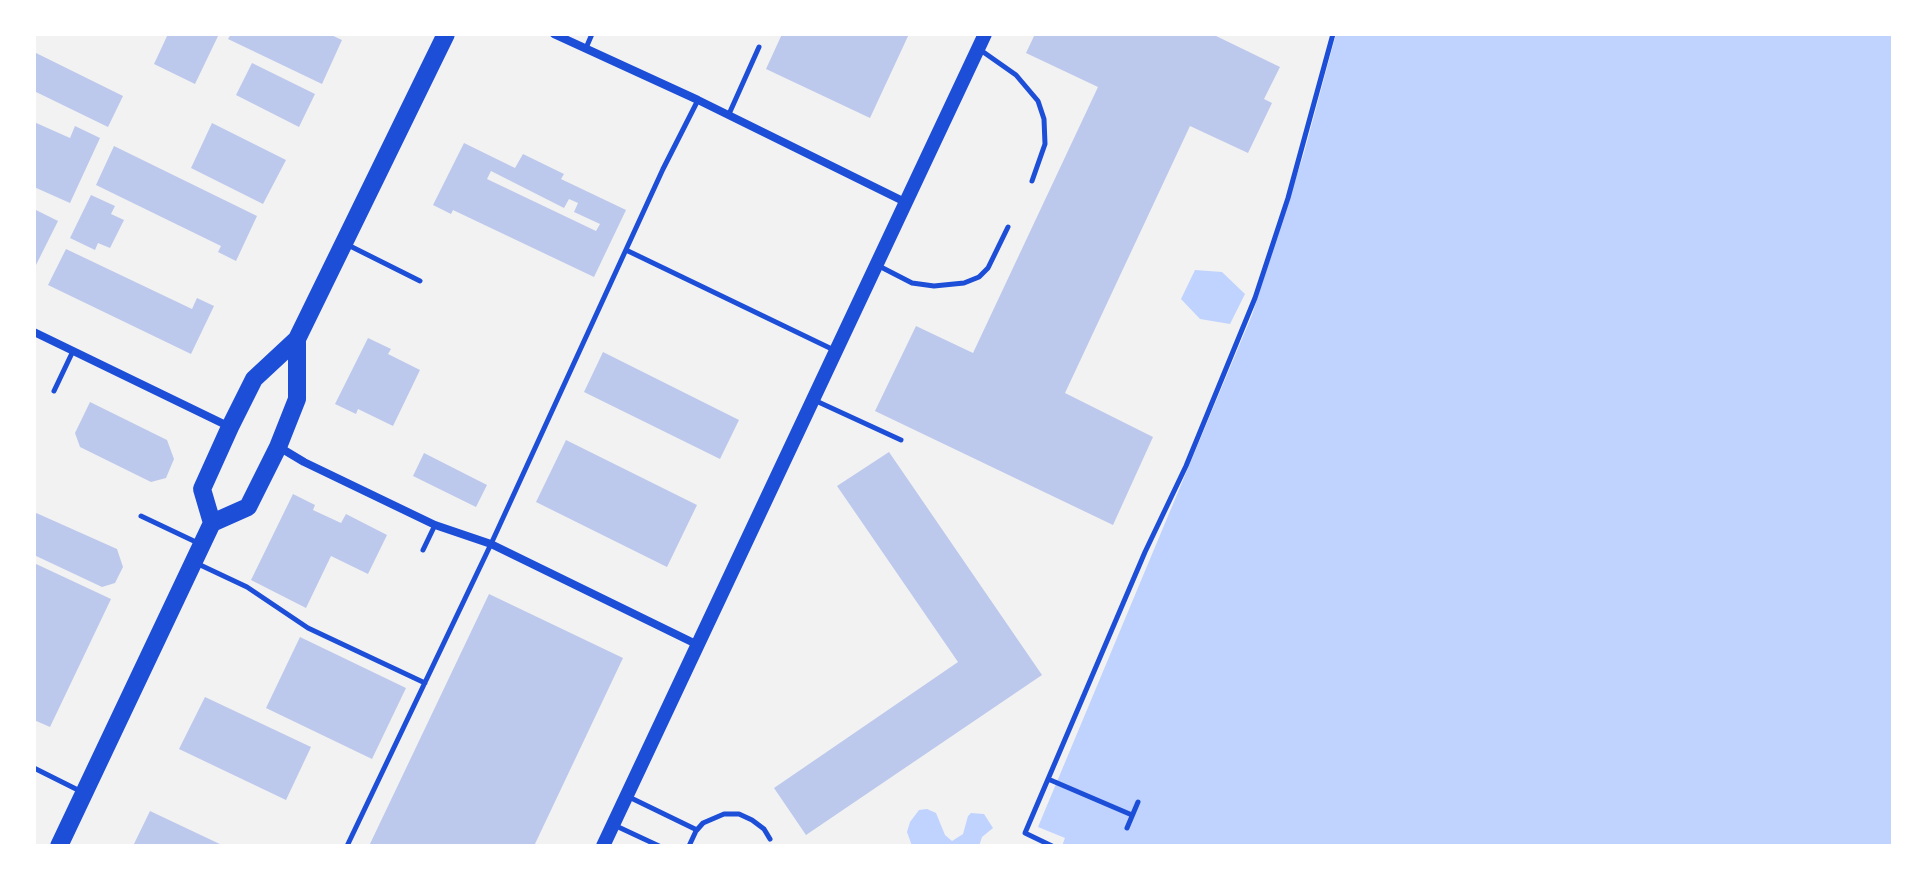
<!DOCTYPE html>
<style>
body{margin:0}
#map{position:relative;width:1927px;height:880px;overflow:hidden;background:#f2f2f2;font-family:Overpass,sans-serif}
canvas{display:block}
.frame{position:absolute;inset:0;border:36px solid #fff;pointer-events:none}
</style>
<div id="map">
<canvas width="1927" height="880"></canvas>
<div class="frame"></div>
</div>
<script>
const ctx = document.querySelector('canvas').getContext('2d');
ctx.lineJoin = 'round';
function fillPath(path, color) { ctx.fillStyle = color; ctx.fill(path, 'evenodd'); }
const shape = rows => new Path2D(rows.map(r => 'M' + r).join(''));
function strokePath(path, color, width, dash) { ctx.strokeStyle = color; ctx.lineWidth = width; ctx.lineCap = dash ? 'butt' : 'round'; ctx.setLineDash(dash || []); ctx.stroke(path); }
fillPath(shape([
 [1336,34,1893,34,1893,846,1062,846,1065,838,1038,827,1252,315,1304,153],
 [1195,270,1222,272,1245,294,1230,324,1200,319,1181,299],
 [927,809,936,813,945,835,952,841,963,834,968,816,971,813,984,814,993,828,982,837,979,846,912,846,907,832,910,822,919,810]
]), '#bfd3fe');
fillPath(shape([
 [168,34,219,34,195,84,154,64],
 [231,34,329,34,342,40,322,84,228,39],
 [782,34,909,34,870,118,766,69],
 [1035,34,1212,34,1280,67,1264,99,1272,103,1248,153,1190,126,1065,393,1153,437,1113,525,875,411,916,326,973,353,1098,87,1026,53],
 [34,52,123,96,108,127,34,91],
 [252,63,315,94,299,127,236,95],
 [34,122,70,138,75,126,100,138,70,203,34,187],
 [212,123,286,160,263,204,191,168],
 [464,143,515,168,523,154,564,174,561,179,626,210,594,277,453,210,451,214,433,205],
 [491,171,564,208,569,199,578,203,574,212,600,224,596,231,487,179],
 [114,146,257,216,236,261,218,252,221,246,96,185],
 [91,195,115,206,111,214,124,220,110,248,98,243,95,250,70,238],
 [34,209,58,221,34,269],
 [66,249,192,309,197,298,214,306,191,354,48,285],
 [368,338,391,349,388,354,420,370,393,426,358,409,356,414,335,404],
 [603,352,739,420,720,459,584,392],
 [90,402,167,440,174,459,166,478,151,482,80,447,75,433],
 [566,440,697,505,667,567,536,502],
 [889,452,1042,675,806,835,774,788,958,662,837,486],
 [424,453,487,485,476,507,413,476],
 [293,494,315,505,313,510,341,523,346,514,387,535,368,574,331,556,306,608,251,580],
 [34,512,117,549,123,567,115,583,102,587,34,555],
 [34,563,111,599,50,727,34,720],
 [489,594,623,658,534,846,369,846],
 [300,637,406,688,372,759,266,708],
 [205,697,311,747,286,800,179,749],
 [150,811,224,846,133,846]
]), '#bdc9ec');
strokePath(shape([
 [1048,779,1132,815],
 [1127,828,1138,802],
 [1052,846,1025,833,1145,552,1186,466,1255,298,1288,198,1333,34]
]), '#1d4ed8', 5);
strokePath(shape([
 [586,48,592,34],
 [979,49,1016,75,1038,101,1044,119,1045,144,1032,181],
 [729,114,759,47],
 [346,244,420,281],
 [626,250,836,351],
 [877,265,912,283,934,286,964,283,979,277,988,268,1008,227],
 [54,391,73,351],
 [814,400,901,440],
 [141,516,198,543],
 [423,550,435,525],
 [196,563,247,587,308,628,425,683],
 [34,768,80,791],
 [629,797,697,830],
 [614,825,659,846],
 [347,846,491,544,663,169,698,100],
 [689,846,696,831,703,823,724,814,739,814,752,820,764,829,770,839]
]), '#1d4ed8', 5);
strokePath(shape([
 [554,34,698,100,907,203],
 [34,332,230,427],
 [279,447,304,462,435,525,491,544,698,645]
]), '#1d4ed8', 8);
strokePath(shape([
 [603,846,985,34]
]), '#1d4ed8', 14);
strokePath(shape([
 [212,523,202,489,230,427,254,379,297,339,446,34],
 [59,846,212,523,248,507,278,447,297,399,297,339]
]), '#1d4ed8', 18);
</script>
